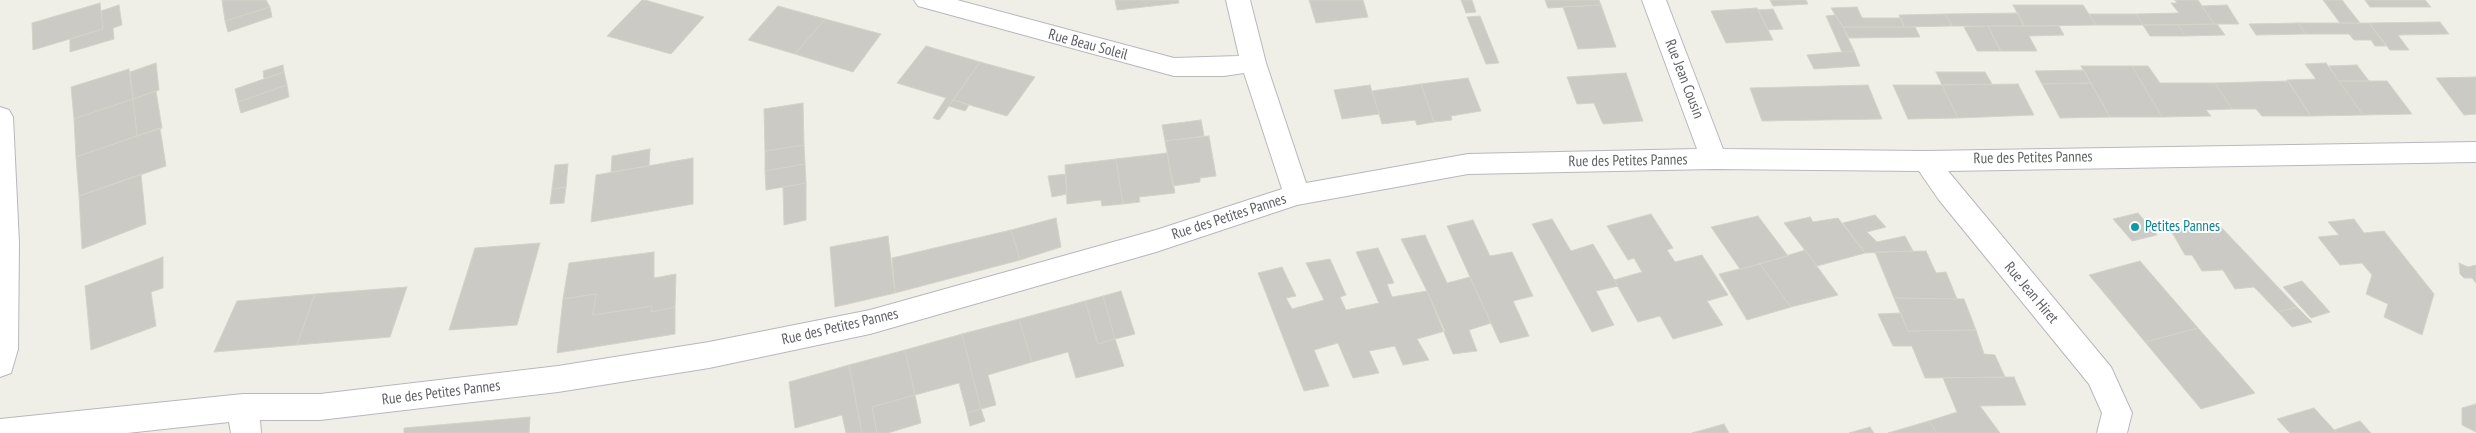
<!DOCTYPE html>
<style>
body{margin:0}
canvas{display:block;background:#efefe8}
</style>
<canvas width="2476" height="433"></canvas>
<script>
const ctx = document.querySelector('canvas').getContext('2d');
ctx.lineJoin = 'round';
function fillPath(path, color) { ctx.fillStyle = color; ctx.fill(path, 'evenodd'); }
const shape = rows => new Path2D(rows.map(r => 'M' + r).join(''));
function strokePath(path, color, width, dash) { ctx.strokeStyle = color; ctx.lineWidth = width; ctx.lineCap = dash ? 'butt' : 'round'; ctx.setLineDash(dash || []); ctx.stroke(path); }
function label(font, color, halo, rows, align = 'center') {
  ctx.font = font + ' "PT Sans Narrow",sans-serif'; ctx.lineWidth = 4; ctx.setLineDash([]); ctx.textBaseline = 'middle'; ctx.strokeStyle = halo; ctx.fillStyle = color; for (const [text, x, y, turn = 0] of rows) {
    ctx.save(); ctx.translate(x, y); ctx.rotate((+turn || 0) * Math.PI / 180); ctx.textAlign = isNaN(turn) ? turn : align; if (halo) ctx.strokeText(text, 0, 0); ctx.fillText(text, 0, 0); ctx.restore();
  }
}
const building = shape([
 [222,0,266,0,270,7,225,21,222,0],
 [642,0,645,0,704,17,671,54,607,36,642,0],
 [1115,0,1178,0,1179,3,1117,10,1115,0],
 [1309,0,1363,0,1368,17,1316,23,1309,0],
 [1461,0,1472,0,1476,12,1466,13,1461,0],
 [1545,0,1599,0,1601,5,1548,8,1545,0],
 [1770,0,1806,0,1808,4,1773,6,1770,0],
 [2175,0,2198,0,2214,24,2143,25,2136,14,2179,13,2171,3,2177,3,2175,0],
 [2323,0,2342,0,2360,23,2340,23,2323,0],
 [2365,0,2425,0,2431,7,2370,7,2365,0],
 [100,3,103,29,33,50,32,23,100,3],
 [119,5,122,25,113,28,114,39,70,52,70,39,103,29,101,11,119,5],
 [1601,5,1616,47,1578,49,1563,7,1601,5],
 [2013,5,2083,5,2096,25,2024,26,2013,5],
 [2227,5,2239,24,2214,24,2202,6,2227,5],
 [778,6,825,19,795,54,748,40,778,6],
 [270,7,272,17,228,32,225,21,270,7],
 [1857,7,1862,18,1901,18,1904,27,1843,27,1831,8,1857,7],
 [1757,8,1773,40,1726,43,1711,11,1757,8],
 [1773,9,1783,29,1768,30,1758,10,1773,9],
 [2018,13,2024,26,1952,26,1945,14,2018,13],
 [1945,14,1952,26,1904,27,1899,15,1945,14],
 [2089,14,2136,14,2143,25,2096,25,2089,14],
 [1835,15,1843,27,1854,51,1842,52,1826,16,1835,15],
 [1480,16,1499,63,1486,64,1467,17,1480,16],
 [825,19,881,34,853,72,795,54,825,19],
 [2440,22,2449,34,2398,35,2409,50,2390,50,2369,23,2440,22],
 [2298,23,2369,23,2386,46,2375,46,2371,40,2354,40,2349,34,2306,34,2298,23],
 [2298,23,2306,34,2256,35,2249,24,2298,23],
 [2217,24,2225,35,2185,36,2178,25,2217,24],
 [2143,25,2178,25,2185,36,2150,36,2143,25],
 [1988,26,2059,26,2064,35,2029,36,2037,51,2001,51,1988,26],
 [1988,26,2000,50,2001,51,1977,51,1964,27,1988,26],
 [1843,27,1915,27,1920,37,1849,38,1843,27],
 [926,46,980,62,939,120,933,118,946,98,897,83,926,46],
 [1854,51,1860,66,1814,69,1807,55,1854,51],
 [980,62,1035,77,1007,116,953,100,980,62],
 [156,63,159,90,133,99,130,72,156,63],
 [2326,63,2339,81,2363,115,2311,116,2287,80,2316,79,2305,64,2326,63],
 [283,65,284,72,264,79,263,71,283,65],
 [2357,65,2369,81,2339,81,2329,66,2357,65],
 [2081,66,2132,66,2162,117,2110,117,2081,66],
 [2132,66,2148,66,2160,83,2215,83,2232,109,2206,110,2211,116,2162,117,2132,66],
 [129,69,133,99,74,119,71,87,129,69],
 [2084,70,2091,83,2042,84,2035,71,2084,70],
 [284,72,287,85,238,102,235,89,284,72],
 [1936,72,1985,72,1992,84,1942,85,1936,72],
 [1626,73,1643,121,1603,124,1594,103,1577,104,1567,77,1626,73],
 [2476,77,2476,114,2464,115,2436,78,2476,77],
 [1468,78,1481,111,1451,116,1452,120,1434,122,1421,84,1468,78],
 [2288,81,2311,116,2262,116,2256,109,2232,109,2215,83,2288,81],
 [2339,81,2387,81,2412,114,2363,115,2339,81],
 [2091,83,2110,117,2060,118,2042,84,2091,83],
 [1421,84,1434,122,1417,125,1415,120,1382,124,1372,91,1421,84],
 [2018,84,2034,115,1958,118,1942,85,2018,84],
 [287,85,289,97,241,113,238,102,287,85],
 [1370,85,1379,114,1342,119,1334,90,1370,85],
 [1868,85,1882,119,1762,121,1750,88,1868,85],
 [1893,85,1942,85,1958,118,1908,119,1893,85],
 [156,91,162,128,137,136,133,99,156,91],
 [133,99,137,136,76,157,74,119,133,99],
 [953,100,969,105,965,111,949,106,953,100],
 [803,103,804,145,765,151,764,109,803,103],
 [1201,120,1204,136,1165,141,1162,125,1201,120],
 [160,128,166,166,79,196,76,157,160,128],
 [1209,136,1216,176,1200,178,1200,182,1173,186,1165,141,1209,136],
 [804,145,805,164,765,171,765,151,804,145],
 [650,149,649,166,611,172,612,156,650,149],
 [1167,153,1175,193,1139,197,1140,202,1123,204,1116,159,1167,153],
 [693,158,693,204,591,222,596,175,693,158],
 [1116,159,1123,204,1102,206,1101,200,1067,204,1065,165,1116,159],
 [568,164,566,187,552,189,555,165,568,164],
 [805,164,806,183,766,190,765,171,805,164],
 [141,174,146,224,82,249,79,196,141,174],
 [1066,174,1067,194,1052,197,1048,176,1066,174],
 [806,183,806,220,784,225,783,187,806,183],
 [566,187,564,203,550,204,552,189,566,187],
 [2138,213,2157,235,2132,241,2113,219,2138,213],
 [1651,214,1673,248,1667,250,1675,262,1702,255,1728,295,1707,301,1723,325,1673,339,1660,316,1638,322,1614,280,1642,272,1634,258,1628,260,1607,226,1651,214],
 [1875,215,1886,227,1867,232,1877,242,1905,236,1913,251,1865,253,1843,223,1875,215],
 [1758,216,1788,256,1740,269,1711,227,1758,216],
 [1810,217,1813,222,1838,218,1865,253,1817,266,1784,223,1810,217],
 [1056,218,1061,247,1020,260,1011,230,1056,218],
 [1552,219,1571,251,1593,244,1618,286,1596,291,1614,325,1592,332,1532,224,1552,219],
 [2354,219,2364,233,2384,231,2434,294,2422,335,2384,317,2388,304,2366,294,2372,275,2362,263,2340,265,2318,237,2339,235,2328,222,2354,219],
 [1473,220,1490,256,1512,252,1533,296,1513,301,1529,336,1500,343,1447,226,1473,220],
 [2220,226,2297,307,2278,312,2254,287,2235,289,2223,270,2202,271,2192,255,2185,255,2170,229,2220,226],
 [1011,230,1020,260,895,293,892,258,1011,230],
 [1425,235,1447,283,1470,277,1491,323,1469,330,1477,351,1453,354,1427,291,1401,239,1425,235],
 [888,236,895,293,835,307,830,247,888,236],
 [540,243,517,325,449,330,475,248,540,243],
 [1378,248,1394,283,1387,284,1392,297,1427,291,1445,331,1417,339,1429,360,1403,365,1395,346,1369,351,1379,373,1353,378,1338,343,1314,350,1329,386,1304,391,1258,273,1282,267,1296,296,1286,298,1292,309,1324,300,1306,263,1330,259,1346,295,1340,297,1346,310,1379,303,1356,252,1378,248],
 [1805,250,1838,295,1791,307,1760,264,1805,250],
 [1926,251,1936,273,1946,272,1957,299,1894,298,1875,252,1926,251],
 [654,252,654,278,676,274,675,307,651,312,652,306,593,315,596,294,563,299,569,263,654,252],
 [163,257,163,288,151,292,156,326,91,350,85,286,163,257],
 [2140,261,2198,328,2145,342,2089,275,2140,261],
 [2459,263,2468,267,2476,265,2476,283,2472,278,2464,278,2460,274,2459,263],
 [1760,264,1791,307,1747,320,1719,274,1760,264],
 [2302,281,2330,312,2311,318,2283,287,2302,281],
 [407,287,390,337,297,345,315,294,407,287],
 [1121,291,1135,334,1115,339,1103,296,1121,291],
 [315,294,297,345,214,352,237,301,315,294],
 [596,294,593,315,652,306,651,312,675,307,675,334,557,353,563,299,596,294],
 [1103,296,1115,339,1098,344,1085,301,1103,296],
 [1894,298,1964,299,1976,330,1908,331,1894,298],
 [1085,301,1098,344,1115,339,1124,366,1076,378,1068,352,1032,362,1019,319,1085,301],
 [2297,307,2312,322,2292,327,2278,312,2297,307],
 [1901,313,1908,331,1976,330,1984,354,1995,355,2005,377,1925,378,1912,346,1893,346,1878,314,1901,313],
 [1019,319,1032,362,988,375,996,405,981,409,962,334,1019,319],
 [2198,328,2255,393,2201,409,2145,342,2198,328],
 [962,334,981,409,967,413,959,383,915,395,905,350,962,334],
 [905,350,915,395,872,407,877,433,862,433,849,365,905,350],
 [849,365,862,433,846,433,842,415,795,428,789,382,849,365],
 [2014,377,2026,405,1980,406,2000,433,1937,433,1929,421,1957,412,1943,378,2014,377],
 [915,395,921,423,888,433,877,433,872,407,915,395],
 [2476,404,2476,432,2462,425,2462,408,2476,404],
 [2314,408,2337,433,2290,433,2277,419,2314,408],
 [981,409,985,421,970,426,967,413,981,409],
 [530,417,529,433,404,433,404,428,530,417],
 [1929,421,1937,433,1888,433,1929,421],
 [2360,421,2371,433,2337,433,2334,430,2360,421],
 [1724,424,1729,433,1692,433,1724,424],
 [1870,427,1874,433,1849,433,1870,427]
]);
fillPath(building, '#cbcac5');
strokePath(building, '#d3d3c7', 1);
const minor = shape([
 [914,0,957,0,1174,58,1239,56,1226,0,1250,0,1266,63,1306,183,1468,154,1697,149,1642,0,1666,0,1723,149,1926,151,2476,142,2476,162,1948,171,2111,367,2132,413,2127,433,2097,433,2102,413,2089,384,1939,200,1919,171,1714,169,1468,174,1297,205,1156,252,870,334,709,368,558,392,320,420,260,420,261,433,231,433,229,422,127,433,0,433,0,419,243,394,320,394,558,366,709,342,870,310,1156,230,1282,189,1244,73,1224,76,1174,76,918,6,914,0],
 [0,107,9,110,13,117,19,243,18,349,11,373,0,377,0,107]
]);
strokePath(minor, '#b8b8bd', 2);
fillPath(minor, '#fff');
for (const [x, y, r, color] of [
 [2135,227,5,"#0f9aa8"]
]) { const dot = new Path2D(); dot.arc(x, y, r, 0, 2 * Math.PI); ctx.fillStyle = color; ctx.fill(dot); strokePath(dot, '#fff', 2); }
label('15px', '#5f6166', '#fff', [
 ["Rue Beau Soleil",1088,45,15],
 ["Rue Jean Cousin",1684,79,69],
 ["Rue des Petites Pannes",2033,158,-1],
 ["Rue des Petites Pannes",1628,161,-1],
 ["Rue des Petites Pannes",1229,217,-18],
 ["Rue Jean Hiret",2031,293,50],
 ["Rue des Petites Pannes",840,327,-13],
 ["Rue des Petites Pannes",441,393,-7]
]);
label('15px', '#0d838f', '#fff', [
 ["Petites Pannes",2145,227]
], 'left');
</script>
